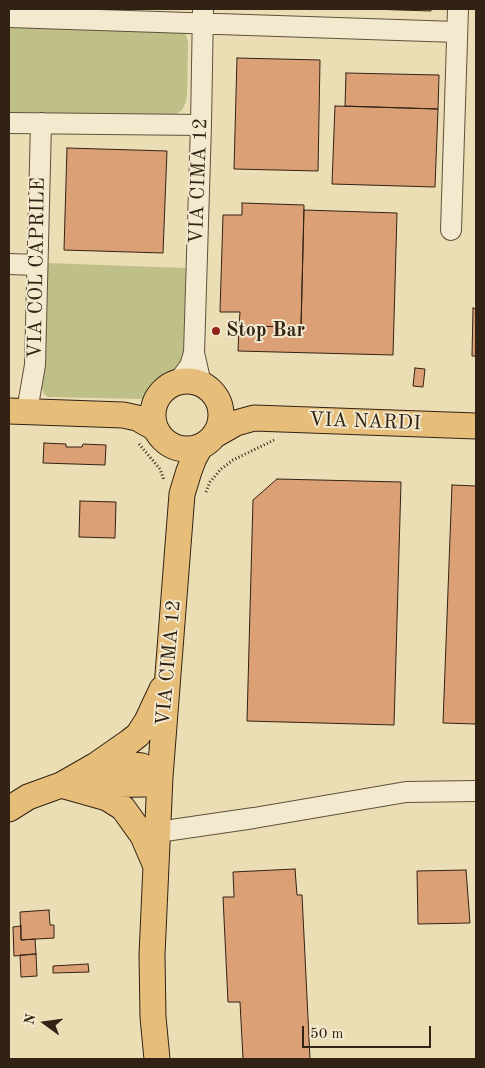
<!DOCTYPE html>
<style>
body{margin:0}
#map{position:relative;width:485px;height:1068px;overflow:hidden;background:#ebddb4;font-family:"Old Standard TT",serif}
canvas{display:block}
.frame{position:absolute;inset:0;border:10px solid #322214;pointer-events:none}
.north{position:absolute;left:20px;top:998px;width:50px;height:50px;-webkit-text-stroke:4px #f2e9ce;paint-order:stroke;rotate:284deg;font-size:14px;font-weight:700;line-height:20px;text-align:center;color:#322214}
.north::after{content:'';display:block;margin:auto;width:18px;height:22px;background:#322214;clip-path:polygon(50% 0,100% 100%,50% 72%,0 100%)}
.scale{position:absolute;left:302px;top:1026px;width:129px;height:22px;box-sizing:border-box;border:2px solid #322214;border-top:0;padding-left:6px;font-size:15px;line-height:18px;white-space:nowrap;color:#322214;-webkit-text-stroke:4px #f2e9ce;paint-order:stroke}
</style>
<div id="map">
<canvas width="485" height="1068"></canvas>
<div class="frame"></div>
<div class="north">N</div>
<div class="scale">50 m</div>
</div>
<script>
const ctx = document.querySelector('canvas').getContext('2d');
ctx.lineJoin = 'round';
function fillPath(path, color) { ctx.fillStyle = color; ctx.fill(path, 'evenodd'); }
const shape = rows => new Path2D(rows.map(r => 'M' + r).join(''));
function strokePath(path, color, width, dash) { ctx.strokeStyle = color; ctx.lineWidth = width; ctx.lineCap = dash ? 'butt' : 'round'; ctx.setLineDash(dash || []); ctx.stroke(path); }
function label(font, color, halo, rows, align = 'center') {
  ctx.font = font + ' "Old Standard TT",serif'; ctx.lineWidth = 4; ctx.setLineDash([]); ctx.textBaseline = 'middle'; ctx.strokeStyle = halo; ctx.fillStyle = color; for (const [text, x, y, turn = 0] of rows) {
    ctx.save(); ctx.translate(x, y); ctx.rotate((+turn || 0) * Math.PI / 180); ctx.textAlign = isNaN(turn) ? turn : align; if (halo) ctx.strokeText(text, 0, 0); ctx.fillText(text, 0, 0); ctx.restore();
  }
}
fillPath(shape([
 [9,25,181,30,185,33,188,41,187,96,185,104,182,110,176,114,169,115,9,112],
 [46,263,186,268,183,360,176,374,160,382,142,399,48,397,44,394,41,385]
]), '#bfbf88');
const building = shape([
 [369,9,431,9,431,11,369,9],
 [237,58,320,60,318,171,234,169,237,58],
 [346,73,439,75,438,109,345,106,346,73],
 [335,106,438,109,435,187,332,184,335,106],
 [67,148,167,151,163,253,64,250,67,148],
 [242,203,304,205,301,327,239,326,240,312,220,312,223,215,242,215,242,203],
 [304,210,397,213,393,355,238,351,239,326,301,327,304,210],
 [473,308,476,309,476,356,472,356,473,308],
 [415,368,425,369,423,387,413,386,415,368],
 [44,443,66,444,66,447,82,447,83,444,106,445,105,465,43,463,44,443],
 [277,479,401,482,394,725,247,721,253,500,277,479],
 [452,485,476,486,476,724,443,723,452,485],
 [80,501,116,502,115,538,79,537,80,501],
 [295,869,297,895,302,895,310,1059,243,1059,240,1002,228,1002,223,897,234,897,233,872,295,869],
 [466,870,470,923,418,924,417,871,466,870],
 [49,910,50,925,54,925,54,938,21,940,20,912,49,910],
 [21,926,21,940,35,939,36,954,14,956,13,927,21,926],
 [36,954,37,976,21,977,20,955,36,954],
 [88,964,89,972,53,973,53,966,88,964]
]);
fillPath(building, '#dca076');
strokePath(building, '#322214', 1);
const minor = shape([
 [9,17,457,32],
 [9,123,201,125],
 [451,230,458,9],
 [9,264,37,265],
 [178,382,190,366,194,353],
 [201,384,194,353,201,125,203,9],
 [27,411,35,365,41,123],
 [158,832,254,818,406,792,476,791]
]);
const major = shape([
 '153 415a34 34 0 1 1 68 0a34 34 0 1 1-68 0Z',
 [9,411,123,415,137,418,155,428],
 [215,435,236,423,254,418,476,426],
 [96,765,123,764,142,766,160,777],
 [61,785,107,798,123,808,143,836,155,864],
 [86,785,144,784,160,777],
 [9,809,28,797,61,785,96,765,129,742,138,735,147,721,162,689],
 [157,1059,153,1017,152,955,160,777,182,494,189,471,194,458,200,447]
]);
strokePath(minor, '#60513c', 22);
strokePath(major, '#322214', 27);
strokePath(shape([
 [139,444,160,469,164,480],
 [206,492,210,482,221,469,233,460,274,440]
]), '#322214', 3, [1, 2.5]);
strokePath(minor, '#f2e9ce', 20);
strokePath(major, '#e6be7a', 25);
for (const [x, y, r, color] of [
 [216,331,5,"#8f2418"]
]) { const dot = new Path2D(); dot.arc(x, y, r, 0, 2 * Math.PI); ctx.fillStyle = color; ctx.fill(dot); strokePath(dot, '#f2e9ce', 2); }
label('20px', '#322214', '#f2e9ce', [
 ["VIA CIMA 12",199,181,-88],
 ["VIA COL CAPRILE",37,268,-89],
 ["VIA NARDI",365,422,2],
 ["VIA CIMA 12",169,663,-85]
]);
label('bold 20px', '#322214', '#f2e9ce', [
 ["Stop Bar",226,331]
], 'left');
</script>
